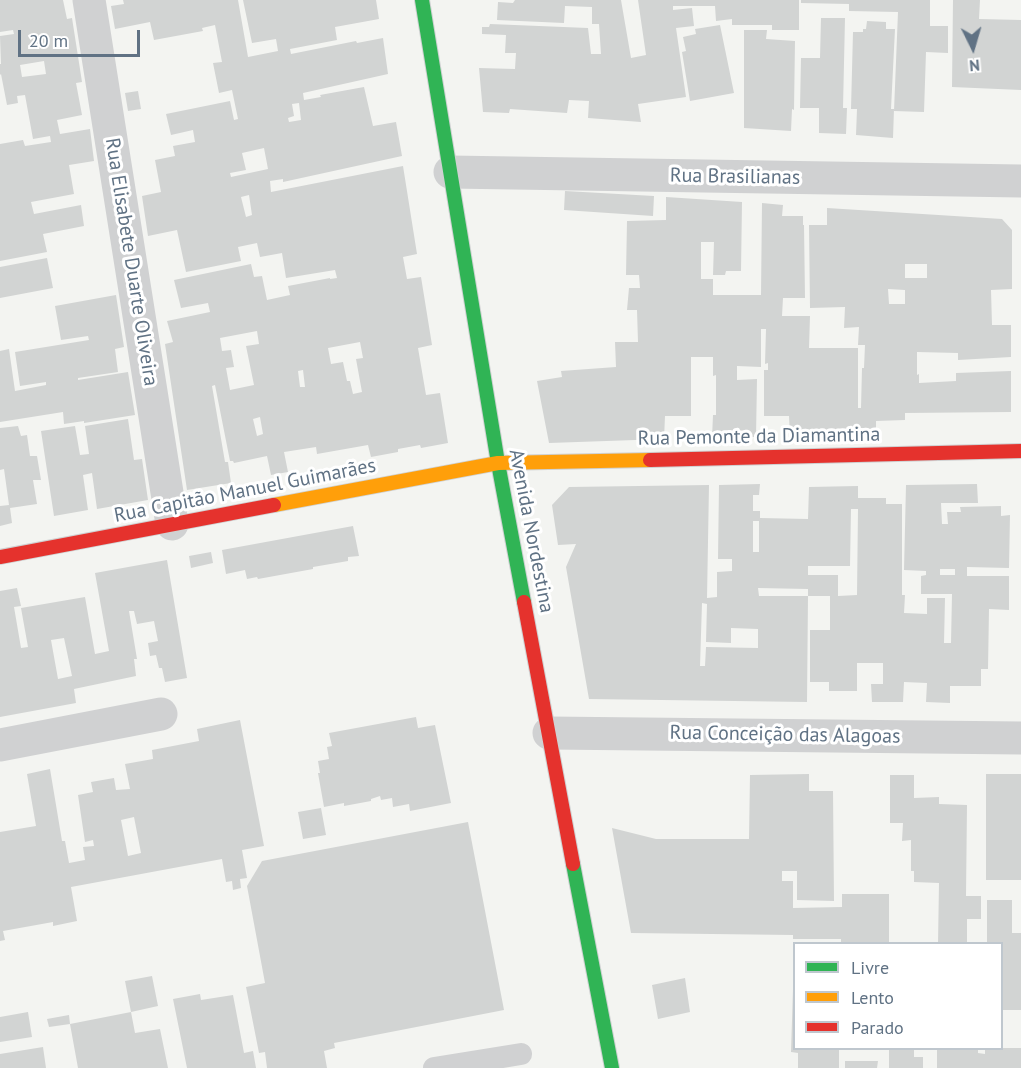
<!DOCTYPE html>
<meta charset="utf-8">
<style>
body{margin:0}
#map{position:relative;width:1021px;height:1068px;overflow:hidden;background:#f3f4f1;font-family:"PT Sans",sans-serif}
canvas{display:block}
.legend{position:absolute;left:793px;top:942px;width:210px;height:108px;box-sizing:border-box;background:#fff;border:2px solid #bfc7ce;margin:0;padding:8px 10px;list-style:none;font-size:18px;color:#607284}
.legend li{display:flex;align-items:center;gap:12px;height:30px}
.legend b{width:30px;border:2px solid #bfc7ce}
.north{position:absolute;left:943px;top:18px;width:60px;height:60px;-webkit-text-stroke:4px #fff;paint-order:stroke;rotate:175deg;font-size:16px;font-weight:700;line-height:24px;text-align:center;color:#607284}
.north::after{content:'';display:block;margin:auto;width:21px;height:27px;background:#607284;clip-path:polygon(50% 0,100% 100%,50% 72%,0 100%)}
.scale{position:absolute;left:18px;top:30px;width:122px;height:27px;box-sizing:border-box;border:3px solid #607284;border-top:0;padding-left:8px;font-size:18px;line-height:21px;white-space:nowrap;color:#607284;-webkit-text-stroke:4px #fff;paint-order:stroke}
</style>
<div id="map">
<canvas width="1021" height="1068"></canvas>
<ul class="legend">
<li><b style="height:8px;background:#30b455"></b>Livre</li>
<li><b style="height:8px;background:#ff9f0a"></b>Lento</li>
<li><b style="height:8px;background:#e5322d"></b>Parado</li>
</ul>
<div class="north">N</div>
<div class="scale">20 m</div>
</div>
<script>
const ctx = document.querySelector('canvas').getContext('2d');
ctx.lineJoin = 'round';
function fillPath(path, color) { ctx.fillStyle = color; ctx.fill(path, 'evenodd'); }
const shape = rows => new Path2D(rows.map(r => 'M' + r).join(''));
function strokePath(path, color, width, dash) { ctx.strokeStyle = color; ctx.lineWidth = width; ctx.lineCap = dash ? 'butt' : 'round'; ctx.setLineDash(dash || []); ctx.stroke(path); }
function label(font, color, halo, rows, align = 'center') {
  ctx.font = font + ' "PT Sans",sans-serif'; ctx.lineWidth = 6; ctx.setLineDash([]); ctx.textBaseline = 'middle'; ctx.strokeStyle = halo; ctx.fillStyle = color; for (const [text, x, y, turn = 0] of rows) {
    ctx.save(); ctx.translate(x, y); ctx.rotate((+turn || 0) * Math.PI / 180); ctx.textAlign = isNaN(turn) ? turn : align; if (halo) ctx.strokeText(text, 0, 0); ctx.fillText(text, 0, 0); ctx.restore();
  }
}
fillPath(shape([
 [0,0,63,0,67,19,72,18,82,82,76,83,82,115,57,120,60,134,90,129,94,161,69,165,74,194,31,202,34,214,81,205,84,226,43,234,47,252,0,261,0,144,23,140,25,146,51,142,50,136,33,139,25,95,17,96,18,103,7,105,1,74,0,75,0,64,1,64,0,36,14,34,13,30,0,32],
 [44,61,46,74,22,77,20,65],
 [123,0,238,0,248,57,278,51,276,39,252,43,243,0,376,0,379,19,335,27,337,40,290,49,291,54,356,41,357,43,383,38,388,74,303,93,304,100,321,97,320,95,364,87,373,126,396,122,402,156,283,182,283,179,270,181,271,192,403,166,417,254,403,257,407,279,421,277,432,345,418,348,426,395,440,393,448,443,421,448,420,445,398,449,398,452,371,457,368,445,317,454,316,447,284,452,288,472,271,475,267,456,234,463,233,461,230,461,215,385,212,386,225,462,228,462,231,483,187,490,165,344,173,342,167,321,210,312,208,303,181,308,174,280,251,264,254,277,262,276,267,300,290,295,288,286,330,278,330,279,337,278,335,270,286,278,282,253,260,257,257,243,238,247,241,261,186,272,177,230,148,236,142,196,161,192,155,160,175,156,173,146,195,142,193,130,171,135,166,114,230,101,234,120,238,119,232,90,219,93,213,63,222,62,215,25,202,28,203,31,154,40,150,22,115,29,111,6,124,4],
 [299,103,301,120,289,122,288,118,294,116,292,104],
 [264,148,268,169,231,177,230,173,246,170,242,153],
 [249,195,252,215,246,217,241,197],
 [257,331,259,344,246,346,254,385,230,390,226,368,234,367,231,350,222,351,220,338],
 [360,342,363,358,356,359,362,392,353,394,350,381,347,381,343,362,331,364,328,348],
 [303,370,305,387,300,387,298,371],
 [260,417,263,434,257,436,253,419],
 [515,0,621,0,631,58,646,55,638,0,799,0,799,30,772,30,772,25,732,25,732,19,716,21,715,6,673,6,673,10,692,8,694,26,676,28,686,97,638,104,641,122,588,118,589,101,569,100,567,113,510,109,509,113,483,112,479,68,515,69,516,53,505,53,506,35,482,34,482,27,489,27,490,24,588,28,591,54,601,54,599,24,592,24,592,7,565,6,564,23,497,20,498,2,513,3],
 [801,0,930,0,930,26,948,26,948,53,926,52,924,112,894,111,898,12,849,11,849,4,801,3],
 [953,0,980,0,979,19,1021,20,1021,90,952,87],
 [821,18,845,18,843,108,847,108,846,134,819,133,819,108,800,108,801,58,820,58],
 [867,21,886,22,886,29,895,29,891,109,894,109,893,138,856,135,857,109,851,109,853,32,863,32,863,29,866,29],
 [720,25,734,93,690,101,682,52,686,51,683,37,696,34,695,29],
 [744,30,767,30,766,39,795,41,794,110,792,109,791,131,744,128],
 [138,91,141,109,128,111,125,93],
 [565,191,654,196,653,216,564,210],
 [666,197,742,202,741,271,726,271,725,275,713,275,714,242,701,242,701,279,713,279,713,295,761,295,762,203,783,205,782,216,803,216,803,225,804,225,805,298,783,298,782,316,810,316,809,348,858,348,858,408,861,408,862,368,864,368,865,345,858,345,859,327,844,328,845,307,810,308,809,225,827,225,827,208,1002,219,1012,230,1012,289,991,290,992,325,1011,325,1011,357,958,360,958,353,917,352,917,375,919,374,919,383,956,381,956,373,1011,371,1011,412,905,413,905,420,876,421,876,434,790,436,789,416,764,416,764,370,768,370,768,363,765,364,766,329,761,329,761,367,737,366,737,380,757,379,756,437,712,438,713,415,716,415,716,375,713,376,713,357,691,357,691,416,665,416,664,439,549,443,537,381,562,377,561,371,616,367,615,342,638,342,637,310,627,310,629,288,640,288,639,275,626,275,627,221,666,220],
 [905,264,927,264,927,278,905,278],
 [888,289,905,290,905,304,889,304],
 [47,258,53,288,0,298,0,267],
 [116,295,124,347,115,349,118,372,78,378,78,380,128,372,135,415,84,423,84,421,64,424,63,412,0,422,0,351,9,349,15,391,46,385,46,382,20,386,15,352,89,340,88,336,61,340,55,306],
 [128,419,134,460,142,459,148,500,97,509,92,473,83,475,88,510,54,516,41,431,75,426,80,455,89,454,85,426],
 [18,426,21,436,27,435,30,456,37,456,41,480,33,480,37,504,10,508,12,523,0,526,0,506,9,505,4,469,0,470,0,428],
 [760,484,759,495,753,495,753,511,760,511,760,518,808,519,809,487,858,486,858,498,886,498,886,504,902,504,902,595,905,595,904,613,927,614,927,598,945,598,944,643,951,643,952,594,921,594,921,576,926,575,926,571,904,570,906,485,977,484,978,503,941,503,942,524,948,524,947,512,961,512,960,507,1001,506,1001,516,1010,515,1009,568,967,567,967,576,1009,576,1009,610,989,609,988,669,981,669,981,686,950,686,950,703,926,702,927,683,904,682,903,702,872,702,871,684,883,684,883,663,857,663,857,691,829,691,829,682,810,682,810,630,830,630,830,596,808,596,808,589,758,588,759,596,808,596,807,702,589,699,566,567,576,544,558,545,552,505,569,487,709,485,707,598,717,597,717,572,732,571,732,559,718,559,719,485],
 [851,509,858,509,857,595,838,596,838,575,808,575,808,566,850,566],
 [753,521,759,521,759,552,753,552],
 [940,569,955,569,955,575,940,575],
 [702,603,707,604,706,642,731,643,731,628,758,629,758,648,706,647,705,666,700,666],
 [353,526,359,556,348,557,348,561,313,567,313,569,258,579,257,577,247,579,245,570,226,574,222,550],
 [211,552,213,563,191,568,189,556],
 [167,560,187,678,165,682,162,668,159,668,156,655,150,656,148,643,158,641,154,621,137,624,134,611,129,611,137,659,134,659,136,676,74,689,76,703,0,717,0,591,17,588,21,606,14,607,21,648,28,647,21,608,85,597,95,654,109,651,95,573],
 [64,638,72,676,58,679,51,640],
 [416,717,418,728,435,725,451,803,410,811,409,804,393,807,392,798,381,800,380,796,371,799,371,801,344,806,344,803,324,807,318,773,320,773,318,761,329,759,327,747,332,746,329,733],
 [240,720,264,846,242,850,247,878,240,879,241,888,233,890,232,881,226,882,222,859,71,887,77,921,53,926,53,922,3,931,5,940,0,941,0,832,36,826,27,774,50,769,62,841,65,841,69,863,85,860,83,847,94,846,93,840,85,842,78,795,93,792,91,782,114,778,116,790,130,789,125,764,153,759,152,750,199,741,197,729],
 [134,817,141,853,128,856,121,820],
 [809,774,809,791,833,791,834,901,797,900,797,871,782,871,782,881,793,881,793,908,842,907,842,894,889,894,889,944,841,944,841,939,793,939,793,935,631,933,612,828,656,839,749,839,750,775],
 [986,774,1021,774,1021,880,986,880],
 [890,775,914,775,914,798,939,797,939,804,967,805,966,896,981,896,981,919,967,919,967,944,938,944,939,883,914,882,914,871,911,871,911,840,902,841,903,823,890,823],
 [321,808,326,835,303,839,298,812],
 [468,822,504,1010,334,1043,335,1048,324,1051,327,1068,267,1068,265,1052,259,1053,246,987,265,983,247,886,262,861],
 [987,900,1012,900,1012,933,1021,933,1021,1010,1002,1010,1002,944,987,944],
 [152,976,158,1006,131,1012,125,981],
 [685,978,690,1012,658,1019,652,985],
 [793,989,794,989,794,1048,839,1048,839,1068,798,1068,798,1053,791,1052],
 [200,994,201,1000,233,995,244,1053,253,1051,256,1068,187,1068,173,999],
 [28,1012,32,1037,0,1042,0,1017],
 [131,1012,135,1033,160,1029,168,1068,78,1068,70,1024],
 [69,1015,70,1024,49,1027,47,1019],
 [43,1047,46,1068,0,1068,0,1054],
 [889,1048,914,1048,914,1057,923,1057,923,1068,889,1068],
 [937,1048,978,1048,978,1053,985,1054,985,1048,1021,1048,1021,1068,937,1068],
 [845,1061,878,1061,877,1068,845,1068]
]), '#d2d4d3');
const fast = shape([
 [422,0,498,463,524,602],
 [573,864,612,1068]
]);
const slow = shape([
 [274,505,498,463,650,460]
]);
const jam = shape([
 [650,460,1021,451],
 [0,557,274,505],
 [524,602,573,864]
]);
strokePath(fast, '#cfd1d2', 16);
strokePath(slow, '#cfd1d2', 16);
strokePath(jam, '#cfd1d2', 16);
strokePath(shape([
 [434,1068,521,1054]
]), '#d0d1d2', 22);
strokePath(shape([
 [89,0,172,524],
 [450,172,1021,181],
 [549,733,1021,738],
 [0,745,161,714]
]), '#d0d1d2', 33);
strokePath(fast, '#30b455', 14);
strokePath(slow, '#ff9f0a', 14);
strokePath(jam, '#e5322d', 14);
label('20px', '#607284', '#fff', [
 ["Rua Brasilianas",735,177,1],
 ["Rua Elisabete Duarte Oliveira",131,262,81],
 ["Rua Pemonte da Diamantina",759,437,-1],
 ["Rua Capitão Manuel Guimarães",245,491,-11],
 ["Avenida Nordestina",531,531,79],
 ["Rua Conceição das Alagoas",785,735,1]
]);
</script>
